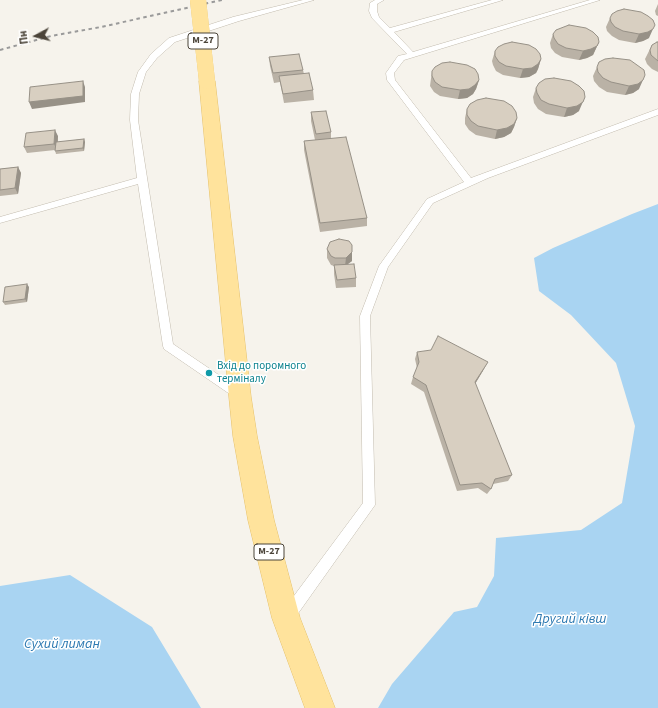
<!DOCTYPE html>
<meta charset="utf-8">
<style>
body{margin:0}
#map{position:relative;width:658px;height:708px;overflow:hidden;background:#f6f3ec;font-family:"Source Sans 3",sans-serif}
canvas{display:block}
.north{position:absolute;left:16px;top:16px;width:40px;height:40px;-webkit-text-stroke:3px #fff;paint-order:stroke;rotate:263deg;font-size:11px;font-weight:700;line-height:16px;text-align:center;color:#4b4439}
.north::after{content:'';display:block;margin:auto;width:14px;height:18px;background:#4b4439;clip-path:polygon(50% 0,100% 100%,50% 72%,0 100%)}
</style>
<div id="map">
<canvas width="658" height="708"></canvas>
<div class="north">Пн</div>
</div>
<script>
const ctx = document.querySelector('canvas').getContext('2d');
ctx.lineJoin = 'round';
function fillPath(path, color) { ctx.fillStyle = color; ctx.fill(path, 'evenodd'); }
const shape = rows => new Path2D(rows.map(r => 'M' + r).join(''));
function strokePath(path, color, width, dash) { ctx.strokeStyle = color; ctx.lineWidth = width; ctx.lineCap = dash ? 'butt' : 'round'; ctx.setLineDash(dash || []); ctx.stroke(path); }
function label(font, color, halo, rows, align = 'center') {
  ctx.font = font + ' "Source Sans 3",sans-serif'; ctx.lineWidth = 3; ctx.setLineDash([]); ctx.textBaseline = 'middle'; ctx.strokeStyle = halo; ctx.fillStyle = color; for (const [text, x, y, turn = 0] of rows) {
    ctx.save(); ctx.translate(x, y); ctx.rotate((+turn || 0) * Math.PI / 180); ctx.textAlign = isNaN(turn) ? turn : align; if (halo) ctx.strokeText(text, 0, 0); ctx.fillText(text, 0, 0); ctx.restore();
  }
}
fillPath(shape([
 [658,204,658,708,378,708,392,684,454,612,477,607,494,576,496,538,581,530,622,503,635,426,616,363,571,315,539,291,534,258,553,248,632,214],
 [70,575,152,627,201,708,0,708,0,586]
]), '#a9d4f2');
const service = shape([
 [303,0,314,0,239,21,175,42,157,58,146,72,139,94,138,120,173,344,244,392,246,396,244,400,240,401,164,349,163,346,138,184,0,223,0,217,137,178,130,120,131,94,138,72,151,54,169,38,233,17,303,0],
 [375,0,384,0,377,4,377,11,379,17,390,28,492,0,503,0,394,32,413,52,590,0,600,0,404,60,394,73,395,80,471,178,658,109,658,115,488,178,433,203,388,267,370,316,375,505,292,622,287,624,282,622,280,617,282,612,363,503,360,316,379,266,427,199,464,182,387,80,386,73,398,56,407,54,372,18,369,11,370,3,375,0]
]);
const primary = shape([
 [207,76,213,78,215,81,251,397,257,436,274,520,300,618,335,708,305,708,272,618,248,520,233,436,229,397,199,81,201,78,207,76]
]);
strokePath(service, '#c2bbae', 1);
strokePath(primary, '#e6c16a', 1);
fillPath(service, '#fff');
fillPath(primary, '#ffe39c');
strokePath(shape([
 [0,50,51,36,101,27,222,0]
]), '#9a9a9a', 2, [3.5, 3.5]);
const primaryBridge = shape([
 [198,0,207,81]
]);
strokePath(primaryBridge, '#e6c16a', 16, []);
strokePath(primaryBridge, '#ffe39c', 16);
fillPath(shape([
 [658,4,658,16,656,15,655,11],
 [610,18,649,38,643,41,635,43,619,40,612,36,607,31,606,27],
 [553,34,599,42,593,55,587,58,579,60,562,57,555,53,551,48,550,43],
 [658,42,658,72,652,69,647,64,645,59,652,45],
 [495,51,541,59,538,69,536,73,529,77,520,78,503,75,496,71,493,65,492,61],
 [269,57,303,70,304,74,313,90,314,100,284,103,280,82,274,83,270,66],
 [597,67,639,89,633,93,625,95,607,92,599,87,594,81,593,76],
 [432,71,479,80,476,89,473,94,467,98,458,99,440,96,434,92,430,86],
 [536,88,579,111,573,115,564,117,546,114,538,109,534,103,533,97],
 [467,109,517,118,514,127,511,133,504,137,495,139,476,135,469,130,465,124,465,118],
 [311,112,331,132,331,138,367,218,367,226,320,232,304,150,304,141,315,140,311,121],
 [58,136,58,142,84,139,85,142,84,151,56,154,55,150,27,153,24,147],
 [18,167,21,173,18,194,0,196,0,169],
 [327,249,352,252,352,261,348,264,356,278,356,287,336,288,334,274,334,266,331,265,327,258],
 [29,287,27,302,5,305,3,302],
 [417,352,484,369,475,384,512,475,508,481,493,484,491,489,487,494,478,488,457,491,424,392,411,384,413,377,417,368,415,359]
]), '#bab2a6');
fillPath(shape([
 [653,29,649,38,643,41,635,43,639,34],
 [599,42,593,55,587,58,579,60,583,51],
 [541,59,538,69,536,73,529,77,520,78,523,69],
 [479,80,476,89,473,94,467,98,458,99,460,90],
 [643,80,639,89,633,93,625,95,629,86],
 [83,81,85,87,85,102,32,109,29,102],
 [585,97,579,111,573,115,564,117,567,108],
 [517,118,514,127,511,133,504,137,495,139,497,130],
 [55,130,58,136,57,150,54,144],
 [84,139,85,142,84,151,83,148],
 [18,167,21,173,18,194,15,188],
 [352,252,352,261,345,266,346,258],
 [27,284,29,287,27,302,25,299],
 [488,362,484,369,472,389,475,382]
]), '#979187');
const building = shape([
 [624,9,641,12,648,16,653,20,655,25,653,29,648,32,639,34,623,31,615,27,611,22,610,18,612,14,617,11,624,9],
 [569,25,586,28,593,32,598,37,599,42,597,46,591,49,583,51,566,48,558,44,554,38,553,34,556,30,569,25],
 [512,42,529,45,536,49,540,54,541,59,538,64,532,68,523,69,506,66,499,62,495,56,495,51,498,47,504,44,512,42],
 [657,42,658,42,658,61,651,55,650,50,652,45,657,42],
 [299,54,303,70,273,73,269,57,299,54],
 [613,58,630,60,644,70,645,75,643,80,638,84,629,86,611,82,603,78,598,72,597,67,599,62,605,59,613,58],
 [450,62,467,65,475,69,478,74,479,80,475,85,469,89,460,90,442,87,435,82,432,76,432,71,435,67,442,63,450,62],
 [309,73,313,90,283,94,279,76,309,73],
 [554,78,571,81,579,86,584,91,585,97,583,102,577,106,567,108,549,104,541,100,537,93,536,88,539,83,545,79,554,78],
 [83,81,83,96,29,102,30,87,83,81],
 [486,98,504,101,512,106,516,112,517,118,514,124,507,128,497,130,478,126,471,121,467,115,467,109,470,104,477,100,486,98],
 [326,111,331,132,316,134,311,112,326,111],
 [55,130,54,144,24,147,26,133,55,130],
 [346,137,367,218,320,223,304,141,346,137],
 [84,139,83,148,55,151,56,142,84,139],
 [18,167,15,188,0,190,0,169,18,167],
 [339,239,349,241,352,245,352,252,346,258,335,258,331,256,327,249,330,242,339,239],
 [354,264,356,278,337,280,334,265,354,264],
 [27,284,25,299,3,302,5,287,27,284],
 [438,336,488,362,475,382,512,475,495,479,491,489,482,483,460,485,426,385,413,377,419,362,417,352,431,350,438,336]
]);
fillPath(building, '#d8cfc1');
strokePath(building, '#979187', 1);
for (const [x, y, r, color] of [
 [209,373,4,"#0f9aa8"]
]) { const dot = new Path2D(); dot.arc(x, y, r, 0, 2 * Math.PI); ctx.fillStyle = color; ctx.fill(dot); strokePath(dot, '#fff', 1.5); }
for (const [x, y, w] of [
 [203,41,30],
 [269,552,30]
]) { const box = new Path2D(); box.roundRect(x - w / 2, y - 8, w, 16, 3); ctx.fillStyle = '#fff'; ctx.fill(box); strokePath(box, '#4b4439', 1); }
label('bold 10px', '#4b4439', null, [
 ["М-27",203,41],
 ["М-27",269,552]
]);
label('11px', '#0d838f', '#fff', [
 ["Вхід до поромного",217,367],
 ["терміналу",217,380]
], 'left');
label('italic 14px', '#2e7ab2', '#fff', [
 ["Другий ківш",570,620],
 ["Сухий лиман",62,645]
]);
</script>
